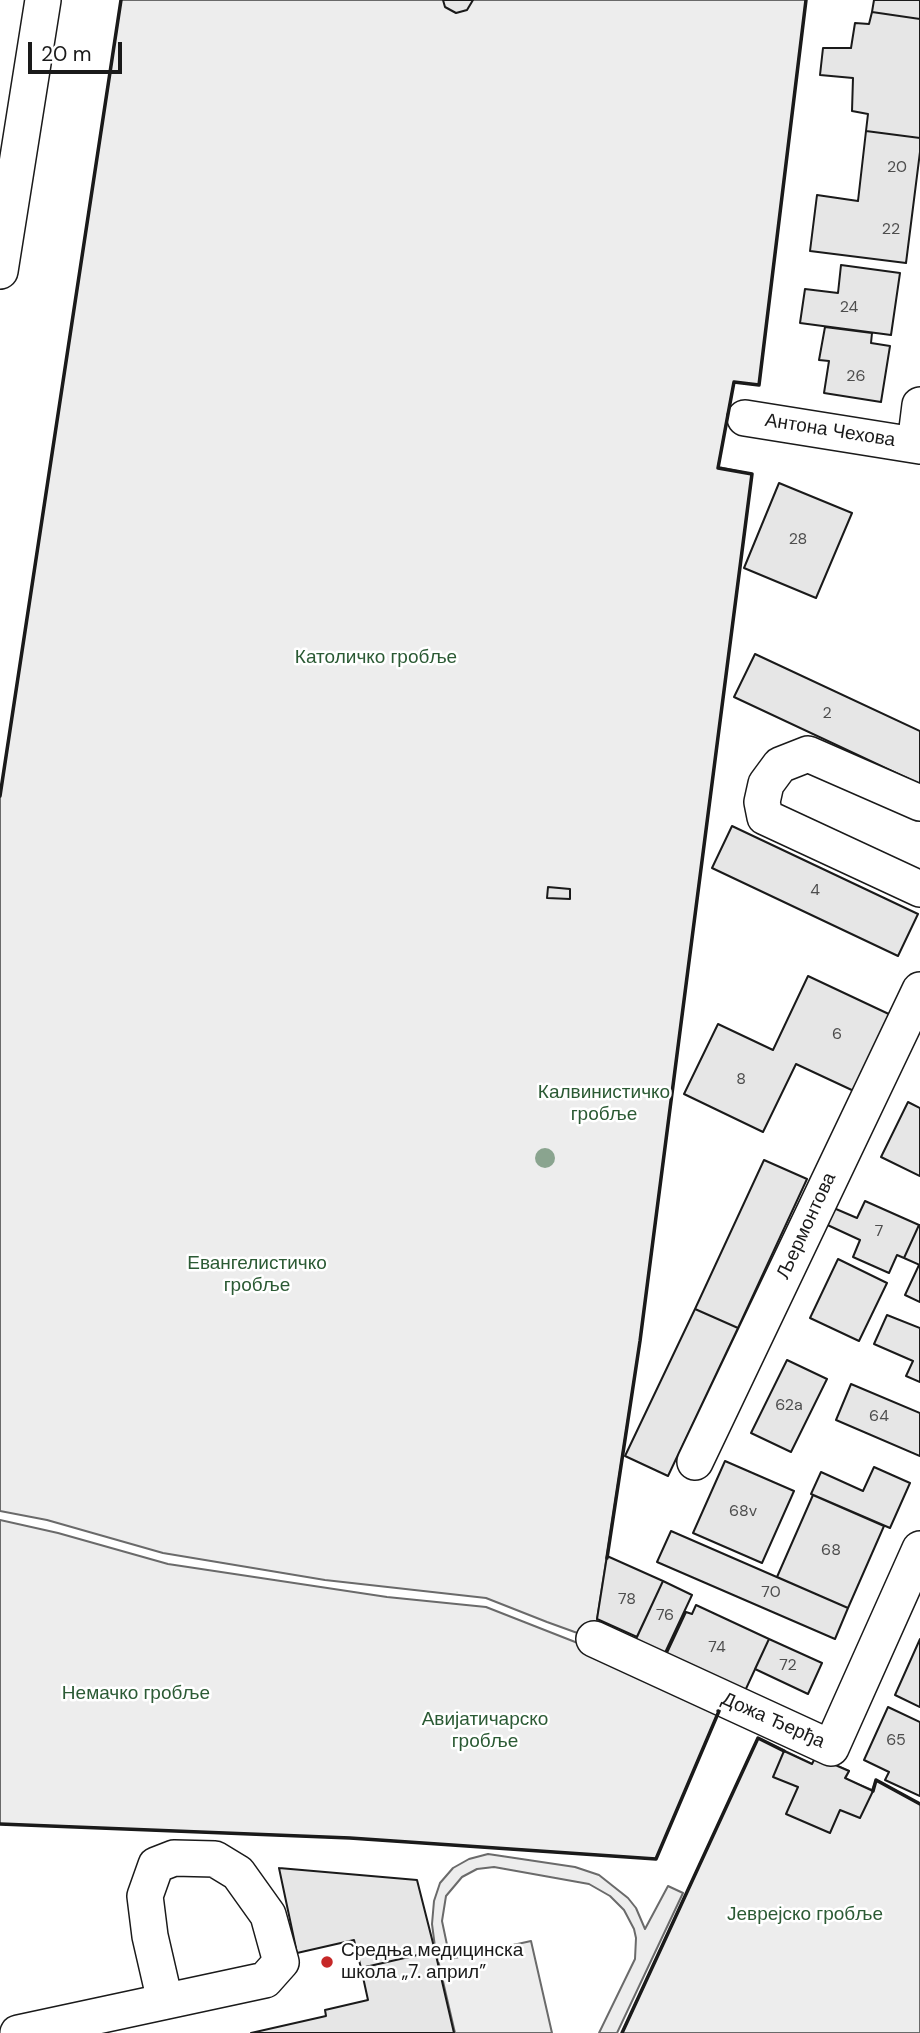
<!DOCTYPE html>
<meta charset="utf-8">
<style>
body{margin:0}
#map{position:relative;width:920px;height:2033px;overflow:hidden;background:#fff;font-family:"DM Sans",sans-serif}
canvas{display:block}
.scale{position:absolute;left:28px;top:42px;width:94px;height:32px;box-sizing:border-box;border:4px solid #1a1a1a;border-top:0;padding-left:9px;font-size:21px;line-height:24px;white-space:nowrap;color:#1a1a1a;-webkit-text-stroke:5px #fff;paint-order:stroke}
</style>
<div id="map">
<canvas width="920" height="2033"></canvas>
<div class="scale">20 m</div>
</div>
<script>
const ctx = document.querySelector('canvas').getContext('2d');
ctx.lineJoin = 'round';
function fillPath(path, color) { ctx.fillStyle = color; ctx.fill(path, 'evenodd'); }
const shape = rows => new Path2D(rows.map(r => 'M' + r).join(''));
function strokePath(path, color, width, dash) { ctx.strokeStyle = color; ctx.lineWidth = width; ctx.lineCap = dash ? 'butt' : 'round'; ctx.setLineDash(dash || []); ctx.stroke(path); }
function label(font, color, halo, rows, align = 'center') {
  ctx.font = font + ' "DM Sans",sans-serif'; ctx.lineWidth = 5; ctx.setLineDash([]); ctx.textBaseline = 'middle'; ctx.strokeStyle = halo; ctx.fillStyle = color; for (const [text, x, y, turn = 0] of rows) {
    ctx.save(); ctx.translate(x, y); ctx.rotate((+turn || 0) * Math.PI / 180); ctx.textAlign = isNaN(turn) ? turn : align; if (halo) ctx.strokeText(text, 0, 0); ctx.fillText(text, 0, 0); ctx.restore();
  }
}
const green = shape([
 [121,0,806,0,759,385,734,382,718,467,752,474,640,1341,594,1639,547,1622,486,1598,325,1580,163,1553,47,1520,0,1511,0,796,121,0],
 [0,1520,58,1533,168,1564,387,1597,486,1607,593,1649,719,1711,656,1859,350,1838,0,1824,0,1520],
 [758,1738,812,1764,833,1764,849,1771,845,1779,872,1790,876,1780,920,1804,920,2033,622,2033,758,1738],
 [488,1854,575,1867,599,1875,628,1898,636,1908,645,1929,668,1886,683,1893,617,2033,599,2033,635,1959,636,1938,634,1929,624,1910,610,1896,589,1884,494,1867,477,1869,462,1877,446,1896,442,1921,450,1959,531,1941,552,2033,455,2033,435,1947,432,1924,434,1901,440,1883,453,1868,469,1859,488,1854]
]);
fillPath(green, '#ededed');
strokePath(green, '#6a6a6a', 2);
const building = shape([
 [443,0,473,0,467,10,456,13,445,7,443,0],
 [874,0,920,0,920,19,872,12,874,0],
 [872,12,920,19,920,138,866,131,868,114,852,111,853,78,820,75,823,48,851,48,855,23,869,24,872,12],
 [866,131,920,138,920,152,906,263,810,251,817,195,858,201,866,131],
 [841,265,900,273,891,335,800,323,805,289,838,293,841,265],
 [825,327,872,333,871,343,890,346,881,402,824,393,829,361,819,360,825,327],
 [779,483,852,513,816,598,744,568,779,483],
 [755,654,920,731,920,784,734,697,755,654],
 [732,826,918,914,898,956,712,868,732,826],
 [548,887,570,889,570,899,547,898,548,887],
 [808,976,893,1016,856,1092,796,1064,763,1132,684,1094,718,1024,773,1050,808,976],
 [908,1102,920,1108,920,1176,881,1157,908,1102],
 [764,1160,807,1179,738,1328,695,1309,764,1160],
 [865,1201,919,1225,904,1258,897,1255,889,1273,853,1257,860,1240,821,1222,829,1206,857,1218,865,1201],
 [919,1225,920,1225,920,1265,904,1258,919,1225],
 [838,1259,887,1283,859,1341,810,1318,838,1259],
 [919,1265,920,1265,920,1302,905,1295,919,1265],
 [695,1309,738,1328,668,1476,625,1456,695,1309],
 [887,1315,920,1328,920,1382,906,1376,913,1361,874,1344,887,1315],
 [787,1360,827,1379,791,1452,751,1433,787,1360],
 [851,1384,920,1413,920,1456,836,1420,851,1384],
 [725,1461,794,1491,762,1563,693,1533,725,1461],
 [874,1467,910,1483,890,1528,811,1494,821,1472,863,1491,874,1467],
 [813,1495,884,1526,848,1608,777,1577,813,1495],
 [671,1531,848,1608,835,1639,657,1562,671,1531],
 [607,1556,663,1581,637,1637,597,1619,607,1556],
 [663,1581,692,1595,663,1657,634,1643,663,1581],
 [696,1605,769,1639,744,1693,665,1657,686,1612,692,1614,696,1605],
 [769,1639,822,1663,808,1694,755,1669,769,1639],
 [920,1639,920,1707,895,1695,920,1639],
 [888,1707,920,1722,920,1796,885,1780,889,1772,864,1760,888,1707],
 [784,1751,812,1764,816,1756,833,1764,849,1771,845,1778,873,1791,860,1818,840,1810,830,1833,786,1814,798,1787,773,1777,784,1751],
 [279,1868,417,1880,435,1951,361,1968,354,1940,297,1953,279,1868],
 [435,1951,454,2033,251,2033,326,2016,325,2010,368,2000,361,1968,435,1951]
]);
fillPath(building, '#e6e6e6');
strokePath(building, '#1a1a1a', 2);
const minor = shape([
 [0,271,43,0],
 [745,418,920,446],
 [915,445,920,405],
 [920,803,808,754,780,765,766,784,762,802,765,817,920,889],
 [695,1462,920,990],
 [594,1639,831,1748,920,1549],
 [18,2033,265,1980,281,1962,268,1915,238,1873,215,1859,174,1858,156,1865,145,1896,150,1936,165,2001]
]);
strokePath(minor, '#1a1a1a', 38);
strokePath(minor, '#fff', 35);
strokePath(shape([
 [0,796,121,0],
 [607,1558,640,1341,752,474,718,468,734,382,759,385,806,0],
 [873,1791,876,1780,920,1804],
 [0,1824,350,1838,656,1859,719,1711,718,1711],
 [622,2033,758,1738,784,1751]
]), '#1a1a1a', 3.5);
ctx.fillStyle = '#8aa48f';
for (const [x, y] of [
 [545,1158]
]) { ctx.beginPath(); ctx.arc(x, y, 10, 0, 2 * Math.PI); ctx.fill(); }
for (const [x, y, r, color] of [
 [327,1962,7,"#c62828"]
]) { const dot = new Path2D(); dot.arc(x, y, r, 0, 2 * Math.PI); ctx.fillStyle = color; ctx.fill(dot); strokePath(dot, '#fff', 2.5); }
label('16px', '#4d4d4d', null, [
 ["20",897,168],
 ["22",891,230],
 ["24",849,308],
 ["26",856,377],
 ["28",798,540],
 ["2",827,714],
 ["4",815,891],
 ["6",837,1035],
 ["8",741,1080],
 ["7",879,1232],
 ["62a",789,1406],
 ["64",879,1417],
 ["68v",743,1512],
 ["68",831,1551],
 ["70",771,1593],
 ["78",627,1600],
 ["76",665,1616],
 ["74",717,1648],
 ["72",788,1666],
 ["65",896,1741]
]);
label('19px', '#1a1a1a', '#fff', [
 ["Антона Чехова",830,431,9],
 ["Љермонтова",807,1226,-65],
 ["Дожа Ђерђа",773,1721,24]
]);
label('19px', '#2b5a34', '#fff', [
 ["Католичко гробље",376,658],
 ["Калвинистичко",604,1093],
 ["гробље",604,1115],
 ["Евангелистичко",257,1264],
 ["гробље",257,1286],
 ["Немачко гробље",136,1694],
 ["Авијатичарско",485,1720],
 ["гробље",485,1742],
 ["Јеврејско гробље",805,1915]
]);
label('19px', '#1a1a1a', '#fff', [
 ["Средња медицинска",341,1951],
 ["школа „7. април”",341,1973]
], 'left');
</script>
